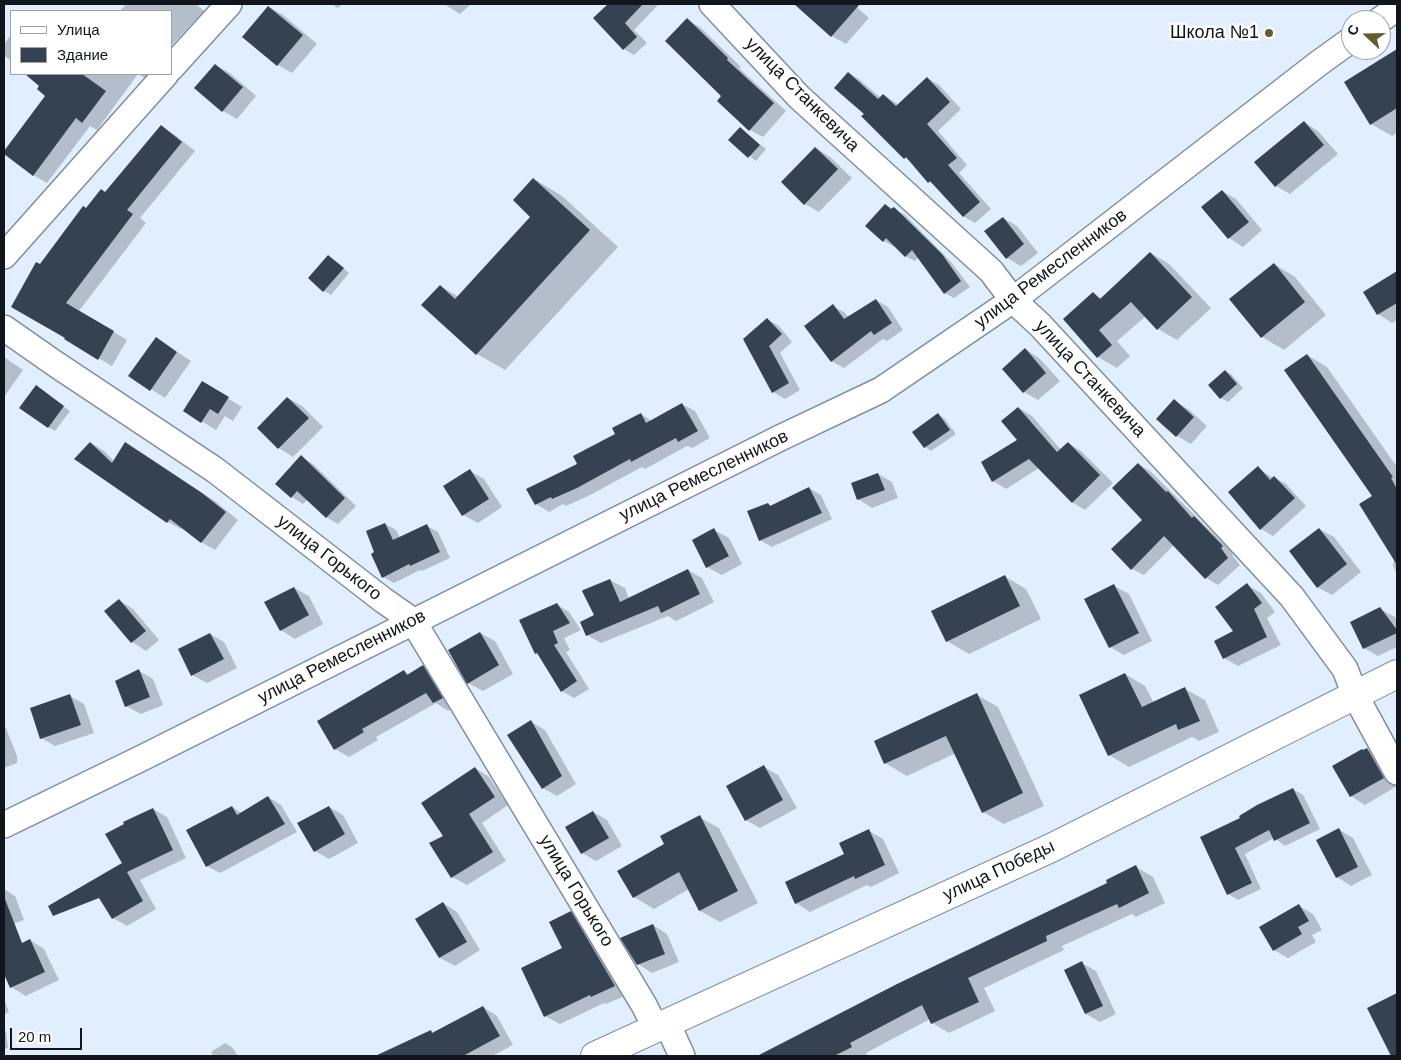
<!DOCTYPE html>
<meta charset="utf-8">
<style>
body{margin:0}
#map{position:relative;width:1401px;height:1060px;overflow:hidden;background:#e1eefd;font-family:Arial,sans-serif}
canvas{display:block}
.frame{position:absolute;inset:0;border:5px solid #10161c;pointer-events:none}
.legend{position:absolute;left:10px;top:10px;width:162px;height:65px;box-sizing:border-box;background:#fff;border:1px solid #9fa2a4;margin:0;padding:6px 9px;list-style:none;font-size:15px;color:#10161c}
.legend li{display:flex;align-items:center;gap:10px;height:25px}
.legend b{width:25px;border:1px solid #9fa2a4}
.north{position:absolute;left:1341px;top:10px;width:50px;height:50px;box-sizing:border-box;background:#fff;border:1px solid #9fa2a4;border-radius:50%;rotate:291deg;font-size:14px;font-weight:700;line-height:20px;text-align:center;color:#10161c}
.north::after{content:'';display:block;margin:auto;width:18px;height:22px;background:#625e2b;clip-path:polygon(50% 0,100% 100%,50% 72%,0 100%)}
.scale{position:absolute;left:10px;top:1028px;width:72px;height:22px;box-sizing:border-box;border:2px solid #10161c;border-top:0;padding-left:6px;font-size:15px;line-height:18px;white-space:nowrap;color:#10161c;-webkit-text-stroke:4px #fff;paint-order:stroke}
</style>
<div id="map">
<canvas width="1401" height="1060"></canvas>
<div class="frame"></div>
<ul class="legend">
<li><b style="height:6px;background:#fff"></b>Улица</li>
<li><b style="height:14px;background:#354251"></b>Здание</li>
</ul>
<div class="north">С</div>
<div class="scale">20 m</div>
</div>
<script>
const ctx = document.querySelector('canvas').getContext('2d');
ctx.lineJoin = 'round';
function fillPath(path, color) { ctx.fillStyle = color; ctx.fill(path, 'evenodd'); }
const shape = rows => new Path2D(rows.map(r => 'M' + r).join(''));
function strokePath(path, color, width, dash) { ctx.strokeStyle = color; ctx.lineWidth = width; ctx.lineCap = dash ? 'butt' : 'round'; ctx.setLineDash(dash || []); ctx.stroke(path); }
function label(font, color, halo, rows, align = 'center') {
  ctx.font = font + ' Arial,sans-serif'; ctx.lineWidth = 5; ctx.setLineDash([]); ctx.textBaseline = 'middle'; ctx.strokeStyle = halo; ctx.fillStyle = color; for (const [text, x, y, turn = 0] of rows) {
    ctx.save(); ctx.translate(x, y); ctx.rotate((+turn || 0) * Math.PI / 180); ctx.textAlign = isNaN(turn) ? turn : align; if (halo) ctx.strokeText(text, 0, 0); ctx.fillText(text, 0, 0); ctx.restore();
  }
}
fillPath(shape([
 [126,4,196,4,204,11,171,46,171,11,120,11],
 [331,4,342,4,338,8],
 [444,4,471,4,460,14],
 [609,4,659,4,634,30,647,43,634,55,624,49,594,18],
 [795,4,853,4,869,18,846,44,832,36],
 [269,7,283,15,317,44,292,73,278,65],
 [687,20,700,27,741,67,739,68,786,111,763,137,750,130,723,96],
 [11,35,11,61,4,55,4,44],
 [1397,50,1397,133,1392,136,1371,124,1345,82],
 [215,65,230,73,256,96,237,119,223,111],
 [849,73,860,80,881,98,884,95,899,105,927,78,939,85,961,109,938,131,967,165,959,173,991,209,975,223,963,216,937,186,929,182,910,161,905,158,866,114],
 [27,74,138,74,97,130,90,126,47,183,33,175,47,95,41,86],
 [138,74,149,74,145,78],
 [1304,122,1318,131,1338,154,1290,194,1276,186],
 [161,127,175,135,195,151,140,218,146,223,79,311,127,340,112,366,65,339,66,337,40,266,86,209,106,193],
 [740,128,766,149,756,161,730,140],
 [816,148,830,157,852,178,819,212,805,204],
 [534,179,562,196,618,247,505,370,477,354,440,286,459,297,532,216],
 [1222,191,1236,199,1262,230,1243,247,1229,238,1203,207],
 [885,205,904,214,951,262,970,287,954,298,945,293,919,257,915,261,905,256,895,245,893,246,884,241],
 [1003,218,1017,226,1038,253,1021,266,1007,258],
 [1151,253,1169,264,1211,308,1177,340,1158,329,1146,316,1117,341,1130,356,1117,368,1098,357,1093,293,1102,299],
 [329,257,349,273,331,295,324,291],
 [1274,264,1295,277,1326,315,1284,350,1262,337,1231,299],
 [1397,273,1397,320,1392,323,1378,314,1365,293],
 [876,300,888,307,903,330,887,341,883,339,844,368,831,361,833,306,845,313,849,318],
 [767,319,779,326,792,342,780,353,800,390,785,399,773,392,744,340],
 [156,338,191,361,165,398,130,376],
 [1025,349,1039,358,1060,381,1038,400,1024,392],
 [1307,355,1327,367,1397,467,1397,574,1393,566,1394,558,1374,496],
 [4,357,23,370,4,397],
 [1225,371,1232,375,1243,388,1228,402,1221,398],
 [37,387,70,411,55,431,48,427],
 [216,391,242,407,233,421,225,416,216,430,185,411],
 [288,398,302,406,323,427,293,457,279,448,259,428],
 [1174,401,1188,409,1207,426,1191,444,1177,436,1158,419],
 [682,404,695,411,710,438,692,448,687,446,645,469,642,467,590,495,566,506,563,504,549,512,536,504,528,489,579,464,641,414,652,421],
 [1019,408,1032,416,1061,450,1068,443,1081,451,1113,483,1085,510,1072,502,1039,468,1006,489,993,481,1019,440],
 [939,415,945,419,956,434,931,451,925,447],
 [91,443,104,451,114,461,139,451,216,502,238,520,215,550,201,542,183,527,181,529,168,522],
 [301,457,313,464,356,506,338,524,326,517,308,499,303,504,292,497,277,484],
 [1138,464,1150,471,1234,554,1232,555,1240,565,1218,585,1206,578,1174,545,1144,575,1132,569,1143,520],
 [1258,468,1273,478,1274,477,1286,484,1306,506,1273,536,1261,529],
 [470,471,484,479,502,507,478,523,463,515],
 [878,474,892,482,898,498,872,508,858,499],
 [809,488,821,495,832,519,772,547,760,540,768,504,772,506],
 [385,524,396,530,400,538,427,526,438,532,450,558,422,571,420,570,394,583,383,577,376,552],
 [1319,529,1334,537,1361,572,1332,595,1317,587],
 [714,530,729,538,742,564,722,575,707,567],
 [688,570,702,578,714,602,676,621,668,616,601,643,587,635,610,580,625,588,629,599],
 [1004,576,1026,589,1041,619,969,654,947,641],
 [1247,585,1261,593,1275,612,1267,618,1281,645,1238,666,1224,658,1235,632],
 [1114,586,1129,594,1152,641,1124,655,1110,647],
 [294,588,309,596,323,624,295,639,281,630],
 [119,600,133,609,159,640,146,651,132,642,105,611],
 [556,604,569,612,581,630,564,638,570,650,566,652,589,689,574,698,562,691,539,654,536,653],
 [1380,609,1395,617,1397,620,1397,647,1378,656,1364,648],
 [480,633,495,641,513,674,483,691,468,683],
 [210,634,224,642,237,668,207,683,192,675],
 [423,666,437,675,456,706,448,711,436,703,376,737,378,740,349,757,335,749,404,671,410,675],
 [139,671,153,679,163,705,141,714,126,706],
 [1125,674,1145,686,1154,703,1185,689,1205,700,1219,732,1199,741,1192,737,1129,767,1109,755],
 [977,695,998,707,1044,806,1004,824,983,812,956,753,907,776,885,763,875,742],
 [70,696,84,704,94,733,55,746,41,738],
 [531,722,545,730,576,784,557,796,543,788],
 [4,727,6,728,17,756,17,763,4,768],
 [1367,749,1382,757,1397,786,1365,805,1351,796],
 [764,767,778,775,797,808,760,828,746,820],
 [475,768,489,777,508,805,482,823,506,861,467,885,452,877,445,836],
 [1293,789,1303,795,1320,829,1285,846,1274,838,1245,854,1261,889,1238,900,1228,894,1202,838,1242,819],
 [268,797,281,805,297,832,220,873,207,866,232,807,242,813],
 [329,807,343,815,358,843,329,859,315,851],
 [153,809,167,817,186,858,140,880,156,909,127,926,113,918,122,865],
 [593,812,607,820,622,846,596,861,582,853],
 [699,817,719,828,758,903,720,922,700,911,689,889,654,909,634,897,666,844],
 [1338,829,1353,838,1372,875,1351,886,1337,877],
 [869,831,883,839,899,873,871,887,867,885,810,912,796,903],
 [1136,867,1153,877,1165,903,1136,917,1132,914,1062,946,1064,950,984,988,995,1011,949,1033,932,1023,930,1019,866,1053,868,1056,778,1056,777,1054,1109,883],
 [4,889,15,896,24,920,4,927],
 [443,903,457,912,480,950,455,966,440,958,417,919],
 [1299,906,1313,914,1322,930,1312,935,1316,942,1288,958,1274,950],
 [571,912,585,921,629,994,606,1004,604,1003,560,1024,545,1016,564,948],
 [653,925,667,934,679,962,652,973,638,964],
 [30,940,44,949,59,980,26,996,11,987,4,971,4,953],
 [1082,963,1096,971,1116,1014,1100,1022,1086,1014],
 [1397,994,1397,1056,1393,1056,1369,1008],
 [4,999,9,1012,4,1014],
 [483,1007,497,1016,513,1045,492,1056,411,1056,405,1044,431,1032,434,1034],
 [4,1030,6,1031,8,1048,4,1049],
 [225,1043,232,1047,238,1056,213,1056,211,1052]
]), '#0003');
fillPath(shape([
 [608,4,643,4,625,23,637,37,623,50,593,18],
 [794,4,860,4,831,37],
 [268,6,303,35,277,66,242,37],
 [687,18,728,58,727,60,774,103,749,131,717,101,721,96,665,41],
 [1397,49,1397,108,1370,125,1344,82],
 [215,64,243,87,222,112,194,88],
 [848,72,878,99,883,94,896,106,927,77,950,102,927,124,957,158,948,165,980,202,963,217,930,181,928,183,906,157,904,159,861,116,864,114,834,88],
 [25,74,82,74,106,91,82,123,76,118,33,176,4,154,4,151,45,96,37,89,39,86],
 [1304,121,1324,145,1275,187,1254,162],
 [161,125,182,142,127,210,133,214,66,303,114,331,98,360,64,339,65,338,11,307,36,262,40,264,83,206,86,208,101,189,105,192],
 [740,127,760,145,748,158,728,140],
 [815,147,838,169,804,205,781,182],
 [533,178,590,230,476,355,421,305,440,285,455,299,530,217,513,200],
 [1222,190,1249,222,1228,239,1201,207],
 [885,204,891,209,894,207,942,254,961,281,944,294,912,250,905,257,886,238,883,242,865,226],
 [1003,217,1024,244,1006,259,984,231],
 [1150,252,1192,297,1157,330,1131,302,1099,330,1112,345,1097,358,1063,319,1093,292,1100,299],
 [328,255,344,268,323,292,308,278],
 [1274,263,1305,302,1261,338,1229,299],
 [1397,271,1397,303,1377,315,1363,292],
 [876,299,892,323,874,335,871,331,831,362,804,326,833,304,844,319],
 [767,318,782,334,769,346,789,383,772,393,743,339],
 [156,337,177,352,150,391,128,376],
 [1025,348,1046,373,1023,393,1002,369],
 [1307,354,1393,477,1391,478,1397,489,1397,565,1359,504,1372,496,1284,370],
 [1225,370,1237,384,1220,399,1208,385],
 [202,381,229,397,218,414,210,409,201,423,183,411],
 [36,385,64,406,48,428,19,408],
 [287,397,309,418,278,449,257,428],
 [1174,399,1194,417,1176,437,1156,419],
 [682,403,698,431,678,442,676,438,631,462,630,459,577,488,552,499,551,497,535,505,526,489,577,464,573,456,615,434,612,428,641,413,646,423],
 [1018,407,1057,452,1068,442,1100,475,1072,503,1029,459,992,482,981,462,1017,440,1001,421],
 [938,413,950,430,924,448,912,432],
 [90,442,112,463,125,442,202,493,226,512,201,543,170,519,167,523,74,459],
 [301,455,345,498,326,518,297,491,291,498,275,484],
 [1138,463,1166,492,1168,491,1192,518,1194,516,1223,546,1221,548,1228,558,1205,579,1164,536,1131,570,1111,549,1142,520,1112,488],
 [1258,466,1270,480,1274,476,1295,498,1260,530,1228,492],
 [470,469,489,499,462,516,443,486],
 [878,473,885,490,857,500,851,483],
 [809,487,822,513,759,541,747,511,768,503,770,506],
 [385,523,393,540,427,524,440,552,410,566,409,564,382,578,371,554,374,552,366,531],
 [714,528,729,556,706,568,692,540],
 [1319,528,1347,564,1317,588,1289,551],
 [688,569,700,594,661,613,658,606,586,636,580,622,594,615,582,591,583,590,610,579,620,602],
 [1005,575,1020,606,946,642,931,611],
 [1247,583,1262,603,1254,609,1267,637,1223,659,1214,641,1233,631,1215,607],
 [1114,584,1139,633,1109,648,1084,599],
 [294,587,309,615,280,631,264,602],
 [119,599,146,631,131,643,104,611],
 [557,603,570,623,553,631,558,643,554,645,577,681,561,692,537,653,535,654,519,620],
 [1380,607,1397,630,1397,633,1363,649,1350,622],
 [480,632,499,665,467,684,448,650],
 [210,633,224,659,191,676,178,649],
 [423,665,443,698,433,703,426,693,362,729,364,732,334,750,317,721,404,670,407,675],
 [139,669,150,697,125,707,115,681],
 [1125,673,1142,707,1185,687,1200,721,1178,730,1176,724,1108,756,1079,695],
 [977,693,1023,793,982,813,946,736,884,764,874,741],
 [70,694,81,725,40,739,30,708],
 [531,720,562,776,542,789,507,735],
 [1367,748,1384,778,1350,797,1332,766,1362,749,1363,750],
 [764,765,783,800,745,821,726,786],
 [475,767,495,797,469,814,493,852,451,878,429,843,443,836,421,803],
 [1293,788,1310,823,1274,841,1269,830,1235,848,1252,883,1227,895,1200,837,1240,818,1239,816,1257,805],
 [268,796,285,824,206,867,186,830,232,806,237,815],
 [329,806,345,834,314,852,297,823],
 [153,808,173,850,127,872,143,901,112,919,99,898,53,916,48,906,122,863,126,870,105,834,124,824,123,822],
 [593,811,609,838,581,854,565,827],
 [700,815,738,891,699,911,679,872,633,898,617,871,664,844,660,836],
 [1339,828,1358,867,1336,878,1316,840],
 [869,829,885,865,855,879,854,876,795,904,785,882,844,854,839,843],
 [1136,865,1149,893,1119,908,1117,904,1046,936,1047,941,968,978,979,1002,931,1024,922,1005,850,1043,852,1047,834,1056,757,1056,897,984,1107,883,1106,880],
 [4,899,5,899,22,943,30,939,45,972,10,988,4,974],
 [443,902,467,942,439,958,415,919],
 [1299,904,1309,921,1298,927,1302,934,1273,951,1259,927],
 [571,911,615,986,591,997,590,995,544,1017,521,968,562,948,549,922],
 [653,924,665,954,637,965,620,938],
 [1082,961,1103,1006,1085,1014,1064,970],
 [1397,993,1397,1056,1391,1056,1367,1008],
 [483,1006,500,1036,463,1056,375,1056,431,1030,432,1033]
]), '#354251');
const minor = shape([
 [712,4,799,97,991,271,1013,300,1040,325,1292,597,1345,669,1355,695,1397,772],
 [1380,20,1397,8],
 [171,68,229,4],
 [4,256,166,74],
 [4,328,57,365,215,470,383,600,413,621,644,1005,656,1029],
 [4,825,144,757,780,438,881,390,1013,300,1319,63,1351,40],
 [667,1023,682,1056]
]);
const major = shape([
 [595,1056,1051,848,1397,674]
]);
strokePath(minor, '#7f8d9e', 28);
strokePath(major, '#7f8d9e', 30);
strokePath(minor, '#fff', 25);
strokePath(major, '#fff', 28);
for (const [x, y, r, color] of [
 [1269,33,5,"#625e2b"]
]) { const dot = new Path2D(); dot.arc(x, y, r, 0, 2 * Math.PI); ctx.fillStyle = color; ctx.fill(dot); strokePath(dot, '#fff', 2); }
label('18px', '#10161c', '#fff', [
 ["Школа №1",1259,33]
], 'right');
label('18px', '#10161c', '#fff', [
 ["улица Станкевича",802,95,45],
 ["улица Ремесленников",1051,269,-37],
 ["улица Станкевича",1090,379,47],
 ["улица Ремесленников",704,476,-26],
 ["улица Горького",329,558,38],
 ["улица Ремесленников",342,657,-27],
 ["улица Победы",999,871,-25],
 ["улица Горького",576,891,59]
]);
</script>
